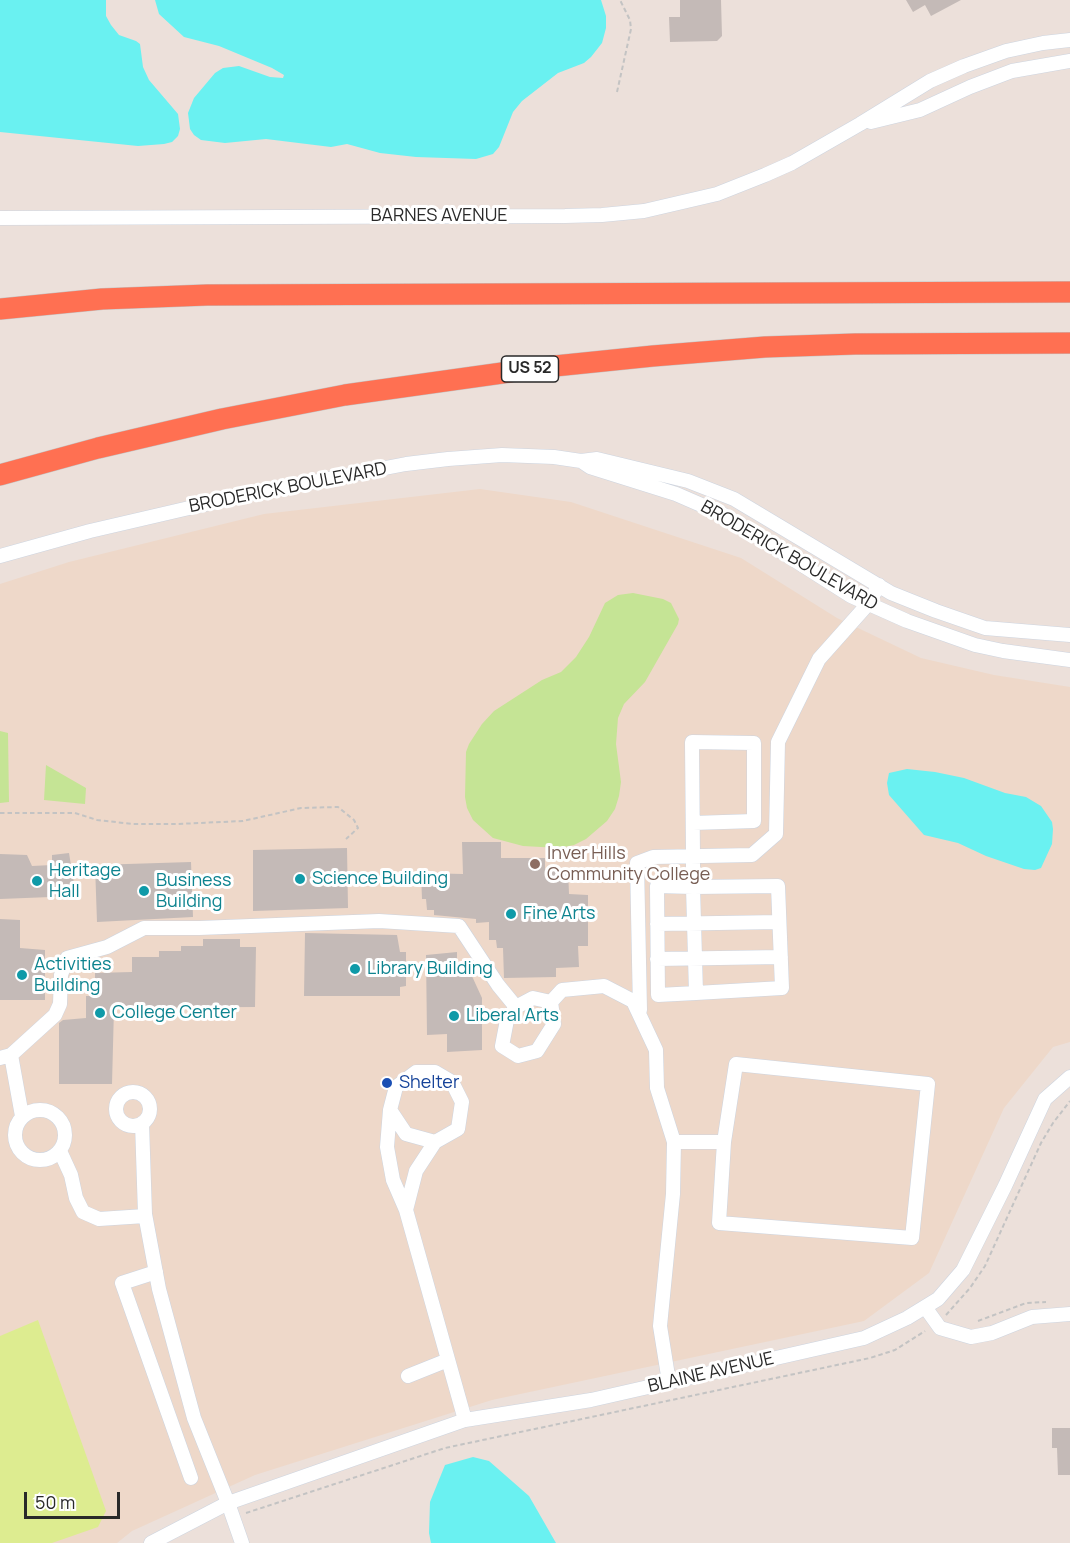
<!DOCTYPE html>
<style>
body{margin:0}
#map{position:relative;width:1070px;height:1543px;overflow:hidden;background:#ece0da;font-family:Manrope,sans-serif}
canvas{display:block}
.scale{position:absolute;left:24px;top:1492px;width:96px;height:27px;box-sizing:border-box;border:3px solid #292929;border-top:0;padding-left:8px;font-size:18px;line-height:21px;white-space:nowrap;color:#292929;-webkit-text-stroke:4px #fff;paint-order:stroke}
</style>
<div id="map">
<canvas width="1070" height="1543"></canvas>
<div class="scale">50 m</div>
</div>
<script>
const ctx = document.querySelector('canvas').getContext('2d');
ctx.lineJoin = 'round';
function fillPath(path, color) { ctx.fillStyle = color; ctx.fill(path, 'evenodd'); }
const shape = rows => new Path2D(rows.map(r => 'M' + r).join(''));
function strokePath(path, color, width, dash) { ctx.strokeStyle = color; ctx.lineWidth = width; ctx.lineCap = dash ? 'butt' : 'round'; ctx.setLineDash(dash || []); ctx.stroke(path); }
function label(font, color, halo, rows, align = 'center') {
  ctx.font = font + ' Manrope,sans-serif'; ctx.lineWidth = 6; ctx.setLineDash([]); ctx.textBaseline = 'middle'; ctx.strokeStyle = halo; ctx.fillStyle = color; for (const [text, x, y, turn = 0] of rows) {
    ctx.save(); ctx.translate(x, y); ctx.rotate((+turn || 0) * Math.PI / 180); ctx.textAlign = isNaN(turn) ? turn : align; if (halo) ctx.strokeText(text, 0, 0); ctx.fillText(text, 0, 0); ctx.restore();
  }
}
fillPath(shape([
 [480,489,571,502,741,558,837,618,921,658,994,675,1070,687,1070,1042,1053,1047,1004,1108,929,1273,864,1321,492,1400,255,1475,132,1531,117,1543,0,1543,0,584,69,562,264,514]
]), '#eed8c9');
fillPath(shape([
 [633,593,663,599,671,603,679,619,678,624,645,682,624,704,618,718,616,744,621,782,619,796,615,809,607,821,586,839,574,845,559,848,523,846,493,838,473,820,467,808,465,797,466,752,469,744,482,724,494,711,542,680,561,672,576,657,589,637,605,603,618,595],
 [0,731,8,733,9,802,0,803],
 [46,765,86,788,85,804,44,800]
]), '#c5e495');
fillPath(shape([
 [38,1320,106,1511,98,1527,52,1543,0,1543,0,1336]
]), '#ddec90');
fillPath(shape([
 [0,0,106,0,106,16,111,25,119,35,136,41,140,44,143,67,149,80,178,114,180,129,178,136,172,142,164,144,138,146,0,132],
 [155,0,601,0,606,16,606,28,602,43,591,57,584,63,558,73,522,101,513,112,499,147,493,154,476,159,416,157,380,153,347,144,331,147,266,139,225,143,201,140,194,135,190,129,188,113,194,98,215,73,223,68,239,66,270,77,283,78,284,75,272,68,219,46,184,37,159,14],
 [907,769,935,772,964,778,1005,793,1026,797,1041,806,1052,822,1053,829,1052,844,1041,868,1035,870,1024,869,986,856,958,843,924,835,889,795,887,783,889,773],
 [473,1457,489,1461,529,1496,556,1543,431,1543,429,1533,430,1502,445,1465]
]), '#6af1f1');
fillPath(shape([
 [680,0,721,0,722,36,717,41,670,42,669,17,680,17],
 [906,0,961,0,931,16,925,5,913,12],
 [462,842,501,842,501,858,545,858,545,869,568,869,569,894,588,895,588,946,578,946,579,967,556,968,556,977,504,978,503,948,497,948,496,940,489,940,489,922,476,923,476,919,434,915,434,910,427,910,426,899,422,899,421,873,463,874],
 [347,848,348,908,253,911,253,850],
 [69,853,76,896,0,899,0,854,27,855,32,866,52,865,52,855],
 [191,862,193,917,97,922,95,865],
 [0,919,20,920,20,948,45,950,45,1000,0,1000],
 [305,933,397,935,400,952,406,952,406,986,400,987,400,996,304,996],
 [203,939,240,939,240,947,256,947,255,1007,114,1008,112,1084,59,1084,59,1023,63,1020,86,1018,86,996,95,996,95,973,132,972,132,957,159,957,159,951,181,951,181,946,203,946],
 [457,952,457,970,471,974,482,998,482,1050,447,1052,447,1034,427,1035,426,955],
 [1052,1428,1070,1428,1070,1475,1058,1475,1057,1448,1052,1448]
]), '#c4bab7');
const minor = shape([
 [871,122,920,110,970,87,1012,71,1070,61],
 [0,218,565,216,602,215,644,211,717,194,765,175,792,163,860,124,930,81,964,66,1006,51,1043,43,1070,40],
 [581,461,590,467,676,494,722,514,851,596,907,621,975,645,1003,651,1070,660],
 [0,556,90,531,245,495,406,464,448,459,502,455,554,457,581,461,597,459,688,481,734,499,891,593,936,611,985,628,1070,635],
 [693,823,754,821,754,743,692,742,693,856,693,887,696,993,782,988,778,886,693,887,657,886,658,995,696,993],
 [657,924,779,922],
 [657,959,781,957],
 [551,1002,533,998,516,1007,507,1020,502,1046,518,1056,537,1051,554,1024,551,1002,562,990,604,986,633,1001,656,1050,657,1088,674,1142,673,1194,660,1326,669,1382],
 [640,1010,637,863,653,857,752,855,776,834,778,742,819,659,868,604,879,585],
 [11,1055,22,1116],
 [0,1058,11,1055,55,1015,60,1004,61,975,67,958,107,947,144,928,199,928,379,921,459,926,498,985,516,1007],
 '116 1109a17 17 0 1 1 34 0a17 17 0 1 1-34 0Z',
 '15 1135a25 25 0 1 1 50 0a25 25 0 1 1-50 0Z',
 [390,1110,406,1134,435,1142],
 [142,1123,145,1214,159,1289,194,1418,228,1503,242,1543],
 [674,1142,724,1142,719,1223,912,1238,928,1084,736,1064,724,1142],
 [60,1151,71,1175,76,1198,83,1212,99,1219,145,1216],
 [406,1210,416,1171,435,1142,458,1129,462,1102,452,1082,435,1072,416,1072,396,1087,390,1110,387,1147,393,1180,406,1210,465,1420],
 [156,1272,122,1283,191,1478],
 [925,1307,940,1328,971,1337,992,1333,1032,1317,1070,1314],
 [408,1376,448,1360],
 [151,1543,228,1503,465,1420,591,1400,864,1338,907,1318,938,1299,963,1270,1005,1186,1045,1099,1070,1077]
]);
const highway = shape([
 [0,309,102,299,207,295,1070,292],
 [0,475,98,448,222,419,345,395,545,367,653,356,765,347,855,344,1070,343]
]);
strokePath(minor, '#cdd4df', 15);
strokePath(highway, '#c3c3c3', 22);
strokePath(shape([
 [617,92,631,29,630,20,620,0],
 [0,813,75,813,97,820,133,824,177,824,243,821,301,808,338,807,354,820,358,828,346,839],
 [946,1315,970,1288,985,1266,1041,1143,1053,1123,1070,1101],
 [978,1321,1026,1303,1046,1302],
 [246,1513,445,1448,870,1358,895,1350,925,1331]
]), '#c3c3c3', 2, [4.5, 3]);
strokePath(minor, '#fff', 14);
strokePath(highway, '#ff7052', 21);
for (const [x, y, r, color] of [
 [535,864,6,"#8d6e63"],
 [300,879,6,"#0f9aa8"],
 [37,881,6,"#0f9aa8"],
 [144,891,6,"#0f9aa8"],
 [511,914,6,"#0f9aa8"],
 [355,969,6,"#0f9aa8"],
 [22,975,6,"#0f9aa8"],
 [100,1013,6,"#0f9aa8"],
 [454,1016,6,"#0f9aa8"],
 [387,1083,6,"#1a4fb4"]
]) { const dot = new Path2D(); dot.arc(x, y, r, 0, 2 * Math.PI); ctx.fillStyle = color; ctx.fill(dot); strokePath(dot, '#fff', 2); }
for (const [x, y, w] of [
 [530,369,57]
]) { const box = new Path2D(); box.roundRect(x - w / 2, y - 13, w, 26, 4.5); ctx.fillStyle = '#fff'; ctx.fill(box); strokePath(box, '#292929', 1.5); }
label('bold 16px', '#292929', null, [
 ["US 52",530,369]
]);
label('18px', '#292929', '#fff', [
 ["BARNES AVENUE",439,216],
 ["BRODERICK BOULEVARD",288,488,-11],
 ["BRODERICK BOULEVARD",789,556,30],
 ["BLAINE AVENUE",711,1373,-13]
]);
label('18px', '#785e54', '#fff', [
 ["Inver Hills",547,854],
 ["Community College",547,875]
], 'left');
label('18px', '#0d838f', '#fff', [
 ["Heritage",49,871],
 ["Hall",49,892],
 ["Science Building",312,879],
 ["Business",156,881],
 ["Building",156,902],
 ["Fine Arts",523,914],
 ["Activities",34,965],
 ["Building",34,986],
 ["Library Building",367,969],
 ["College Center",112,1013],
 ["Liberal Arts",466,1016]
], 'left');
label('18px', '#164399', '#fff', [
 ["Shelter",399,1083]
], 'left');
</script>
